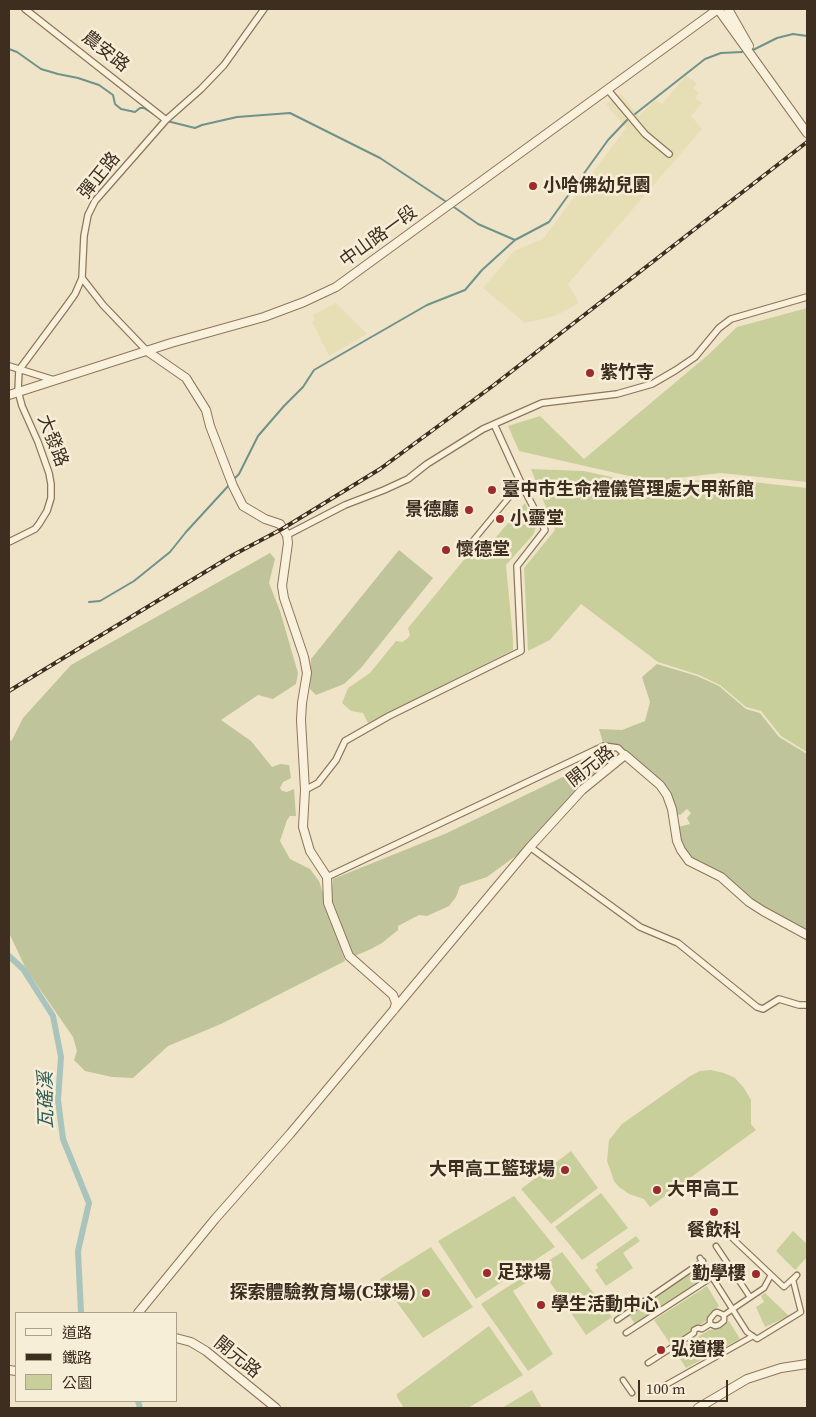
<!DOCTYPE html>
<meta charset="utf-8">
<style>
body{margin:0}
#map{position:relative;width:816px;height:1417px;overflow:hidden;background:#f0e4c8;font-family:"Source Serif 4","Noto Sans TC",serif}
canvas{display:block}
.frame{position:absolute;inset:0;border:10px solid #3d2e20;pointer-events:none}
.legend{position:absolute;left:15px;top:1312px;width:162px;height:90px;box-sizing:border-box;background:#f7eed8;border:1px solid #ada18e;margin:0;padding:6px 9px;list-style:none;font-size:15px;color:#3d2e20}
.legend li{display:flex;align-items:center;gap:10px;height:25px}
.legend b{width:25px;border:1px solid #ada18e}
.scale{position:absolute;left:638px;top:1380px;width:90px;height:22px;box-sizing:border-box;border:2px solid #3d2e20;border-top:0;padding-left:6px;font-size:15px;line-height:18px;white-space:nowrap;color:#3d2e20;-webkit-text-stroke:4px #f7eed8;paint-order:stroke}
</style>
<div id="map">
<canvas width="816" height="1417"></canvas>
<div class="frame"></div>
<ul class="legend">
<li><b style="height:6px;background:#faf1dc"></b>道路</li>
<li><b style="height:6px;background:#3d2e20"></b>鐵路</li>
<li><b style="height:14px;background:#c9cf9b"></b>公園</li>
</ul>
<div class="scale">100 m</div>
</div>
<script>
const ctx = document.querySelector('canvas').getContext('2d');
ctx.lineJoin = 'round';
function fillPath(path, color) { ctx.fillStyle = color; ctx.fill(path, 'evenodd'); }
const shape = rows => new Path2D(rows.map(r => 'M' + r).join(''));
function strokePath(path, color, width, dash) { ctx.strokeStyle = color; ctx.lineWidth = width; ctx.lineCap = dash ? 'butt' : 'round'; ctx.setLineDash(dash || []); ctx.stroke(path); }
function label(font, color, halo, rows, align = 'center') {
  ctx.font = font + ' "Source Serif 4","Noto Sans TC",serif'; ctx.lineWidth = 5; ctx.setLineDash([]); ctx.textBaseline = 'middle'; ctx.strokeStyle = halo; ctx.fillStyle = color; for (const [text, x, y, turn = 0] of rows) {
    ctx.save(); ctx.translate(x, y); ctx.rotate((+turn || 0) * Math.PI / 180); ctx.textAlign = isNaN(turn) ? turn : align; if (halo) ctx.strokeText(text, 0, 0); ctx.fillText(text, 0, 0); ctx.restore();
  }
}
fillPath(shape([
 [686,76,697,83,693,88,699,93,695,98,702,103,691,116,702,129,568,284,579,303,555,316,525,323,483,288,514,251,543,239,626,128,606,104,621,94,639,116,655,100,662,104],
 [336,303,367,334,329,356,312,322,315,320,313,315]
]), '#e6deb5');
fillPath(shape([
 [807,308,807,482,721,473,651,481,519,451,508,426,540,416,584,459,708,355,737,327],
 [531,469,584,471,652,486,717,478,807,488,807,752,781,736,761,711,746,707,720,685,699,675,658,662,581,604,550,640,528,651,524,568,555,530],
 [525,503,536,527,533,535,506,565,513,639,513,650,368,723,363,713,351,711,342,703,348,688,370,673,396,641,402,642,407,639,410,635,408,628,476,545,485,550],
 [711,1070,724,1073,735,1078,744,1088,751,1100,751,1124,756,1130,650,1207,644,1199,629,1194,619,1187,614,1181,607,1161,609,1140,622,1124,690,1076,700,1071],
 [571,1151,598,1188,551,1224,521,1189],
 [601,1193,628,1228,582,1260,555,1227],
 [514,1196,555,1247,476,1299,438,1241],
 [793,1231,807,1244,807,1257,795,1270,776,1251],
 [636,1236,640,1241,623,1253,633,1268,606,1286,595,1270,598,1268,596,1264],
 [431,1247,473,1307,423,1338,380,1279],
 [562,1252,612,1317,586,1335,543,1272,513,1291,553,1354,528,1371,481,1304],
 [696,1267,704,1280,636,1326,628,1313],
 [707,1286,719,1306,710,1314,706,1321,671,1345,654,1320],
 [765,1293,789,1316,765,1327,756,1307,764,1302,761,1296],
 [729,1321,740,1339,686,1368,675,1351,709,1330,721,1328],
 [489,1326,523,1375,468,1408,404,1408,397,1397,397,1394],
 [532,1390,542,1408,502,1408]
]), '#c9cf9b');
fillPath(shape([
 [399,550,433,578,361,668,344,684,316,695,310,689,311,659],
 [270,553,275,559,269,583,280,611,298,673,296,684,273,699,258,695,221,720,251,741,272,767,280,764,289,765,291,778,283,782,280,788,282,791,287,792,294,789,296,816,290,816,287,820,280,841,290,859,310,869,319,881,345,961,221,1024,168,1046,133,1078,112,1077,85,1071,74,1060,77,1051,73,1037,26,969,9,933,9,742,12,740,23,718,71,665],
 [657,664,697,676,719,686,746,709,760,713,779,737,807,754,807,938,768,919,753,909,723,879,695,865,683,846,678,827,690,824,687,818,691,813,687,809,680,815,674,813,668,795,614,750,609,749,579,757,548,771,603,743,599,729,622,730,645,721,650,702,642,677],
 [602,758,614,758,617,762,553,824,521,852,487,877,460,886,456,897,449,906,427,916,419,915,398,926,398,930,382,943,371,949,350,958,331,906,333,879,447,833]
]), '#bfc49a');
strokePath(shape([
 [9,49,17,52,41,69,58,74,78,78,99,85,113,95,115,104,121,109,135,112,140,108,144,108,160,118],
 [753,50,777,38,793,34,807,36],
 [635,114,705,59,721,53,742,52],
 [167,121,195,128,202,125,237,117,290,113,380,158,448,203],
 [451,205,478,224,515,240],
 [233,480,239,474,258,436,284,406,303,387,314,370,427,305,465,290,482,270,515,240,549,222,608,140,627,120],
 [89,602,100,601,134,581,170,552,186,532,230,484]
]), '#6f938a', 2);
strokePath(shape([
 [9,956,23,969,53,1016,61,1057,58,1100,63,1139,89,1203,78,1251,81,1313],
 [138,1401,140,1408]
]), '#a9c4bc', 6);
const pedestrian = shape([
 [471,543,521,483],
 [716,1246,750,1297],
 [700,1258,712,1277],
 [617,1320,703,1261],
 [710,1324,710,1319,715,1313,717,1312,724,1315],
 [626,1333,712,1277,747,1332,757,1339,801,1312,793,1280,797,1275,784,1287,730,1236],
 [648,1363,694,1333,694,1330,698,1328,702,1329,710,1324,715,1326,719,1325,724,1321,724,1315,764,1288,771,1275],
 [623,1380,632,1393],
 [664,1386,753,1336]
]);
const minor = shape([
 [25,9,166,120],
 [608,90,645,134,669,154],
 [82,278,103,305,147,351],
 [9,366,54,380],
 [287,535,345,505,384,490,408,479,427,464,483,429,542,403,617,394,652,384,676,370,695,357,719,328,731,319,807,297],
 [9,542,35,529,39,524,47,511,51,498,51,484,49,473,38,442,22,406,18,391,19,370,65,308,75,294,82,278,84,236,88,215,95,201,166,120,201,89,224,65,264,9],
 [305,790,318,783,336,760,345,741,389,716,521,651,517,566,545,530,521,483,494,424],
 [530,847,640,927,678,943,757,1007,763,1009,779,999,799,1005,807,1005],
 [327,877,593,751,604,746,618,748,625,755]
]);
const tertiary = shape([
 [718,9,807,133],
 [728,9,749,46],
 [147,351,186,378,206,410,210,426,233,486,243,506,265,519,280,524,287,535,288,543,282,586,284,598,304,657,307,673,302,703,301,720,305,790,303,827,310,851,327,877,328,903,349,956,393,995,396,1003,394,1010],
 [9,395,171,343,264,317,304,302,336,287,718,9],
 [138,1313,215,1219,290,1134,530,847,582,790,625,755,660,785,667,795,672,809,677,841,681,850,689,861,721,877,749,902,763,911,807,935],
 [176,1338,191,1342,206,1351,276,1408],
 [9,1370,16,1371],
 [698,1408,747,1379,781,1368,807,1364]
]);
strokePath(pedestrian, '#8d765c', 7);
strokePath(minor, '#8d765c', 8);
strokePath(tertiary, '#8d765c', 10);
strokePath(pedestrian, '#faf1dc', 4.5);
strokePath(minor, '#faf1dc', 5.5);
strokePath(tertiary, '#faf1dc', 8);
const rail = shape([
 [9,691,233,555,282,529,380,469,494,385,807,142]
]);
strokePath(rail, '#3d2e20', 4);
strokePath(rail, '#f7eed8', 2, [5.5]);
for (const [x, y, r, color] of [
 [533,186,5,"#9e2a2b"],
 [590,373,5,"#9e2a2b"],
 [492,490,5,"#9e2a2b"],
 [469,510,5,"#9e2a2b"],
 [500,519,5,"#9e2a2b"],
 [446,550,5,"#9e2a2b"],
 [565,1170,5,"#9e2a2b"],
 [657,1190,5,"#9e2a2b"],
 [714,1212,5,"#9e2a2b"],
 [487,1273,5,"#9e2a2b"],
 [756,1274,5,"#9e2a2b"],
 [426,1293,5,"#9e2a2b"],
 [541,1305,5,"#9e2a2b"],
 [661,1350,5,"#9e2a2b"]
]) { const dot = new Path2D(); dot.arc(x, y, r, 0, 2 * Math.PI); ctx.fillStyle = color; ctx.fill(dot); strokePath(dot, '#f7eed8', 2); }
label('18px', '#3d2e20', '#f7eed8', [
 ["農安路",105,52,38],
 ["彈正路",100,176,-51],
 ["中山路一段",379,237,-36],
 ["大發路",52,441,69],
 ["開元路",591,767,-38],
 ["開元路",237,1358,39]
]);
label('bold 18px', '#3d2e20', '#f7eed8', [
 ["小哈佛幼兒園",543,186],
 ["紫竹寺",600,373],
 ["臺中市生命禮儀管理處大甲新館",502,490],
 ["景德廳",459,510,"right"],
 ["小靈堂",510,519],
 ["懷德堂",456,550],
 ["大甲高工籃球場",555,1170,"right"],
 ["大甲高工",667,1190],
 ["餐飲科",714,1231,"center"],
 ["足球場",497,1273],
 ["勤學樓",746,1274,"right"],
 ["探索體驗教育場(C球場)",416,1293,"right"],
 ["學生活動中心",551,1305],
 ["弘道樓",671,1350]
], 'left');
label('italic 19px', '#2f5d5a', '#f7eed8', [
 ["瓦磘溪",47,1100,-91]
]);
</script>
